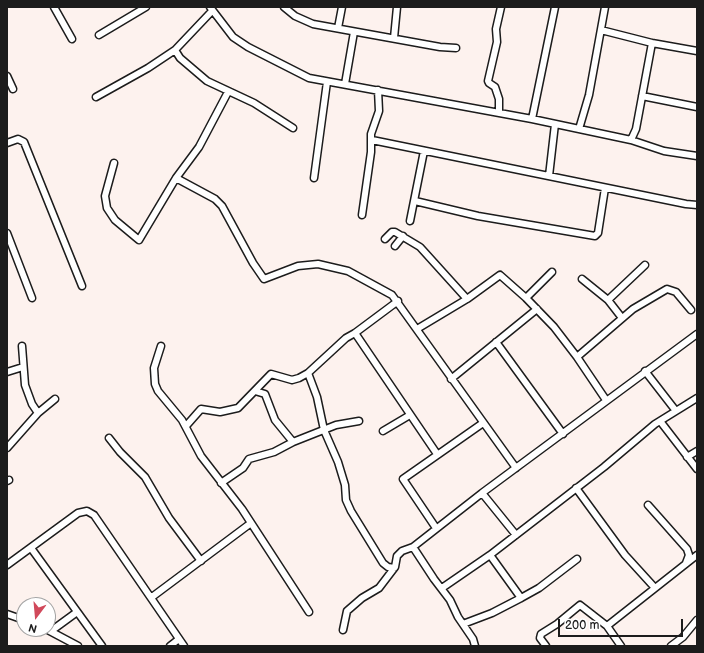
<!DOCTYPE html>
<style>
body{margin:0}
#map{position:relative;width:704px;height:653px;overflow:hidden;background:#fdf2ee;font-family:"Balsamiq Sans",sans-serif}
canvas{display:block}
.frame{position:absolute;inset:0;border:8px solid #1c1c1c;pointer-events:none}
.north{position:absolute;left:16px;top:597px;width:40px;height:40px;box-sizing:border-box;background:#fff;border:1px solid #a4a4a4;border-radius:50%;rotate:196deg;font-size:11px;font-weight:700;line-height:16px;text-align:center;color:#1c1c1c}
.north::after{content:'';display:block;margin:auto;width:14px;height:18px;background:#d1495b;clip-path:polygon(50% 0,100% 100%,50% 72%,0 100%)}
.scale{position:absolute;left:558px;top:619px;width:125px;height:18px;box-sizing:border-box;border:2px solid #1c1c1c;border-top:0;padding-left:5px;font-size:12px;line-height:14px;white-space:nowrap;color:#1c1c1c;-webkit-text-stroke:3px #fff;paint-order:stroke}
</style>
<div id="map">
<canvas width="704" height="653"></canvas>
<div class="frame"></div>
<div class="north">N</div>
<div class="scale">200 m</div>
</div>
<script>
const ctx = document.querySelector('canvas').getContext('2d');
ctx.lineJoin = 'round';
const shape = rows => new Path2D(rows.map(r => 'M' + r).join(''));
function strokePath(path, color, width, dash) { ctx.strokeStyle = color; ctx.lineWidth = width; ctx.lineCap = dash ? 'butt' : 'round'; ctx.setLineDash(dash || []); ctx.stroke(path); }
const minor = shape([
 [54,7,72,39],
 [210,7,233,37,248,47,309,78,532,119,631,140,664,151,697,156],
 [284,7,295,16,313,24,440,47,456,48],
 [338,28,342,7],
 [601,30,652,43,697,51],
 [99,35,146,7],
 [394,38,397,7],
 [175,50,180,58,207,81,254,103,293,128],
 [7,76,13,89],
 [345,84,354,32],
 [642,96,697,107],
 [96,97,148,68,175,50,212,11],
 [499,113,499,99,495,87,489,83,488,81,497,42,496,29,501,7],
 [532,119,555,7],
 [579,129,589,95,605,7],
 [372,140,686,204,697,205],
 [631,140,636,129,652,43],
 [7,143,18,139,24,142,82,286],
 [114,163,105,196,107,208,115,220,139,240,176,178,199,147,228,92],
 [549,176,555,124],
 [176,178,215,199,222,206,253,263,264,279,298,266,318,264,348,271,392,295,516,468],
 [314,178,327,82],
 [415,201,478,216,595,236,598,233,605,188],
 [362,215,371,152,371,134,379,111,378,90],
 [410,221,424,151],
 [7,233,32,298],
 [385,239,392,232,395,232,420,247,467,299],
 [395,246,403,236],
 [582,279,608,300,622,318],
 [526,298,552,272],
 [608,300,645,265],
 [398,301,355,333,437,454],
 [417,329,467,299,500,275,526,298,554,327,577,357,606,400],
 [496,342,563,434],
 [22,346,25,385,32,404,38,413],
 [161,346,154,368,155,384,158,391,182,420,201,456,242,509,309,612],
 [577,357,633,309,667,289,676,292,691,310],
 [645,371,676,411],
 [7,372,23,367],
 [308,373,317,397,324,430,338,462,345,485,346,500,351,511,383,563,388,567,394,568],
 [451,379,537,309],
 [255,391,265,394,275,420,293,442],
 [660,421,697,469],
 [186,426,201,409,220,412,238,408,271,374,292,380,299,378,308,373,346,338,355,333],
 [383,431,410,415],
 [109,438,120,452,145,477,169,518,201,561],
 [7,448,38,413,55,399],
 [687,457,697,451],
 [7,481,9,480],
 [221,483,243,468,249,459,274,452,293,442,336,425,359,421],
 [576,488,625,555,655,588],
 [482,493,516,535],
 [648,505,687,549,689,555,686,563],
 [436,528,403,479,483,423],
 [413,547,434,579,450,600,458,617,473,639,475,646],
 [31,548,102,646],
 [490,555,521,598],
 [7,565,78,513,87,511,94,515,184,646],
 [442,588,490,555,604,467,655,424,697,398],
 [152,597,251,523],
 [7,614,24,620],
 [463,624,492,613,521,598,539,588,577,559],
 [607,626,697,555],
 [46,629,78,646],
 [343,630,347,611,362,598,379,588,395,567,397,556,402,551,413,547,482,493,697,334],
 [51,631,77,612],
 [170,646,179,639],
 [546,646,540,638,541,634,557,624,580,605,607,626,621,646],
 [671,646,683,637,697,620]
]);
strokePath(minor, '#1c1c1c', 9);
strokePath(minor, '#fff', 6);
</script>
